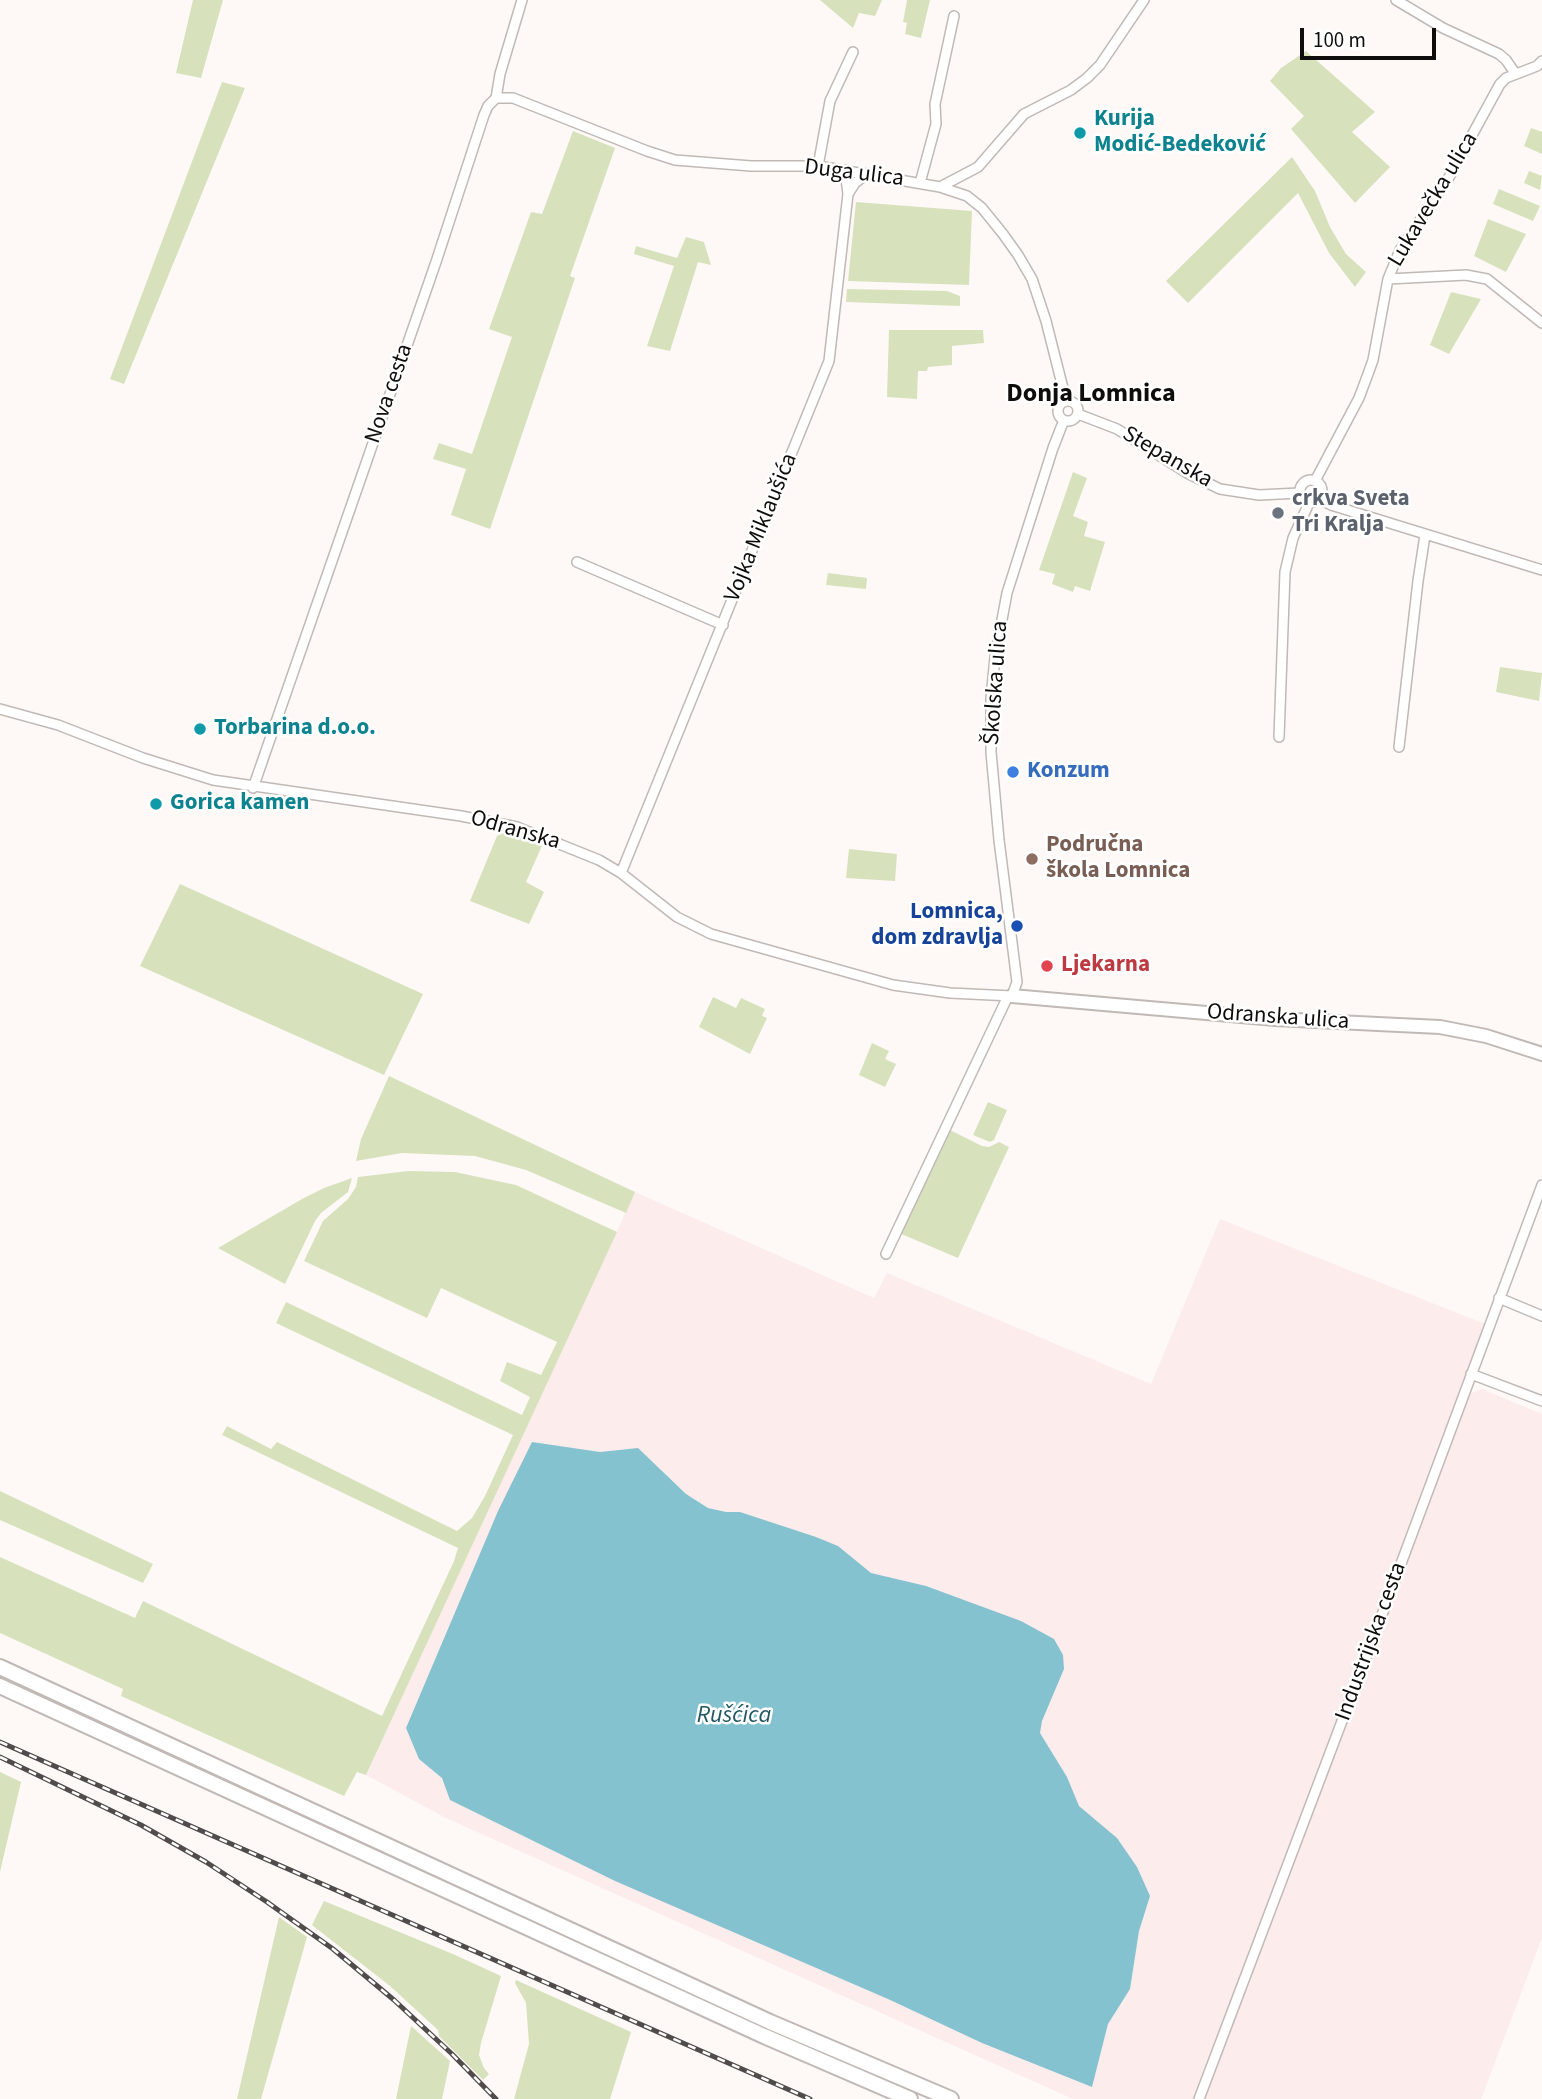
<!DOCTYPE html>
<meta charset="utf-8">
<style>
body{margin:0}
#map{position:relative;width:1542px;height:2099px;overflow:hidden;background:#fef9f7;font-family:"Source Sans 3",sans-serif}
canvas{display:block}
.scale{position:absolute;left:1300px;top:28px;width:136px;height:32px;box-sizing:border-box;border:4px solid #0f0d0c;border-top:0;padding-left:9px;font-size:21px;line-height:24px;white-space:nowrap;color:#0f0d0c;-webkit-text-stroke:5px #fff;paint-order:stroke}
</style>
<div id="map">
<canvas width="1542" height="2099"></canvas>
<div class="scale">100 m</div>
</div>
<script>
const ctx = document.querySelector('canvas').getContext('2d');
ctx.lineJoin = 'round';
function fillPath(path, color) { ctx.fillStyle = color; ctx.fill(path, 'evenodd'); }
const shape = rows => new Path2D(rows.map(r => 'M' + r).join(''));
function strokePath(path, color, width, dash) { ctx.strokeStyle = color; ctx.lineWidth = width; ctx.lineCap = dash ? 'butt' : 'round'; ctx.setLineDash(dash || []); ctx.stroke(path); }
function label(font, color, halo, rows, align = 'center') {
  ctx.font = font + ' "Source Sans 3",sans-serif'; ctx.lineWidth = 5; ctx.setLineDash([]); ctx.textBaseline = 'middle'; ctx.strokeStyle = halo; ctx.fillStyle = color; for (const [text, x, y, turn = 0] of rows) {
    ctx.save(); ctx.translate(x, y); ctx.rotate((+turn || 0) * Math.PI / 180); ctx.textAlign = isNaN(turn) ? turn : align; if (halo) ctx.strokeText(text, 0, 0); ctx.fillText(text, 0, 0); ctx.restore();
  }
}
fillPath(shape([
 [635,1192,874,1298,887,1273,1151,1384,1220,1219,1485,1324,1460,1388,1472,1393,1482,1389,1542,1414,1542,1938,1481,2099,1073,2099,446,1818,366,1775]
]), '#fcecec');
fillPath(shape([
 [193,0,223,0,201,78,176,73],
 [820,0,882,0,875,16,859,13,853,28],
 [907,0,930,0,921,38,905,34,907,23,903,22],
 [1306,51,1375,112,1352,132,1390,167,1355,203,1291,129,1304,116,1270,81,1281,68],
 [222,82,245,88,124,384,110,379],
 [1531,128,1542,132,1542,154,1524,146],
 [573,131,615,148,570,276,575,278,490,529,451,515,466,469,433,459,439,443,472,454,512,337,489,329,531,212,542,214],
 [1292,157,1315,191,1330,227,1346,254,1366,272,1355,287,1329,253,1298,193,1188,303,1166,281],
 [1529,171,1542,176,1540,190,1524,183],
 [1499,189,1540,206,1533,221,1493,204],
 [856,202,972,211,969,285,848,281],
 [1488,219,1526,234,1506,272,1474,256],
 [686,237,704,242,711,265,698,262,670,351,647,346,674,266,634,254,636,246,677,258],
 [847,289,947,291,960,296,960,306,846,302],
 [1451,292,1481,299,1449,354,1430,345],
 [889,330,983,330,984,343,952,346,952,365,928,367,927,371,918,371,917,399,887,397],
 [1073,472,1087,478,1073,516,1088,522,1084,536,1105,542,1090,591,1075,586,1073,592,1052,584,1055,574,1039,570],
 [828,573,867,578,866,589,826,585],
 [1500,667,1542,673,1539,701,1496,692],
 [508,830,544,841,526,882,544,892,529,924,470,901,497,836],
 [849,849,897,854,895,881,846,878],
 [180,884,423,994,384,1075,140,966],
 [713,997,736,1008,741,998,765,1009,762,1016,767,1018,750,1054,699,1027],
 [872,1043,889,1051,885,1059,896,1064,885,1087,859,1075],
 [389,1076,635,1192,626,1213,526,1170,475,1156,402,1153,356,1161,361,1139],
 [988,1102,1007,1110,994,1140,990,1142,973,1135],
 [948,1129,982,1146,989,1147,999,1142,1009,1147,958,1258,899,1233],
 [408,1171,455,1172,516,1185,617,1232,366,1775,357,1772,344,1796,121,1696,123,1689,0,1633,0,1557,135,1618,143,1601,382,1716,454,1561,458,1548,222,1435,227,1426,271,1449,277,1442,457,1531,472,1518,485,1496,513,1435,276,1323,286,1302,522,1415,530,1397,500,1381,507,1362,541,1375,557,1342,441,1288,427,1318,304,1261,323,1221,348,1199,356,1187,358,1177],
 [352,1178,348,1192,321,1213,315,1221,285,1284,218,1248,302,1199,324,1188],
 [0,1491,153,1564,143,1583,0,1520],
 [0,1772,21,1782,0,1872],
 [324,1901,453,1954,501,1976,481,2043,479,2055,484,2068,489,2074,483,2080,439,2036,438,2030,390,1986,312,1925],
 [279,1917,307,1937,261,2099,237,2099],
 [516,1980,631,2032,610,2099,514,2099,529,2044,526,2003,515,1983],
 [411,2026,450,2061,442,2099,396,2099]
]), '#d7e2bc');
fillPath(shape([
 [532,1442,600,1452,638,1448,686,1494,708,1508,726,1512,740,1512,816,1537,838,1546,871,1573,926,1586,1021,1621,1054,1639,1063,1655,1064,1669,1042,1721,1040,1733,1067,1777,1079,1806,1117,1838,1137,1867,1150,1896,1139,1931,1130,1989,1108,2024,1092,2087,982,2043,888,1999,615,1881,450,1800,442,1778,419,1759,406,1728,498,1511]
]), '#85c2d0');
const minor = shape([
 [1396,0,1443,28,1499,54,1506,60,1515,73],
 [496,98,513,98,647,151,675,160,751,166,818,166,940,187,967,196,982,208,1003,234,1018,255,1032,279,1046,321,1066,400],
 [818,166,830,101,853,52],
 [920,183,936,124,935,104,954,16],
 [940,187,978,167,1024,114,1071,90,1087,78,1100,65,1144,0],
 [848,194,855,183,868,173],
 [1388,279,1466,275,1487,279,1542,323],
 '1058 411a10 10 0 1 1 20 0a10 10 0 1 1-20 0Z',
 [1078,414,1117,429,1187,473,1220,489,1259,495,1299,493],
 '1300 491a11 11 0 1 1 22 0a11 11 0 1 1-22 0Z',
 [1315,481,1359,398,1368,374,1373,360,1388,279,1400,250,1448,179,1500,84,1506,78,1537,66,1542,61],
 [1319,499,1331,505,1542,570],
 [577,562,723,625],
 [0,709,58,725,143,758,213,780,461,816,517,827,599,860,621,873,677,917,711,934,893,985,950,993,1012,996,1017,982,999,840,991,752,991,698,995,657,1007,593,1053,448,1064,420],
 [1279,737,1285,572,1293,538,1309,503],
 [1399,747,1418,581,1425,535],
 [253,788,436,262,484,115,488,106,496,98,500,74,522,0],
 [621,873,829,361,848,194,845,170],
 [886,1254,1008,996],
 [1499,1298,1542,1316],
 [1471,1374,1542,1401],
 [1199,2099,1367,1655,1542,1185]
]);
const major = shape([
 [1012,996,1275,1019,1440,1027,1486,1036,1542,1054]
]);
const highway = shape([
 [0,1667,770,2022,951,2099],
 [0,1686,764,2036,910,2099]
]);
strokePath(minor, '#c0b9b5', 12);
strokePath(major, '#c0b9b5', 16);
strokePath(highway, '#c0b9b5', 18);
strokePath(minor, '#fff', 9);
strokePath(major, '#fff', 12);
strokePath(highway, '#fff', 14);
const rail = shape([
 [0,1742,810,2099],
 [0,1757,141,1825,206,1862,267,1902,333,1949,394,2000,452,2054,496,2099]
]);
strokePath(rail, '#4f4c4b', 5);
strokePath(rail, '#fff', 2.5, [8]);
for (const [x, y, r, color] of [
 [1080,133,7,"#0f9aa8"],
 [1278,513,7,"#6b7280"],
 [200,729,7,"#0f9aa8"],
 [1013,772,7,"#3f7fe0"],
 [156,804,7,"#0f9aa8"],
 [1032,859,7,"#8d6e63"],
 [1017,926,7,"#1a4fb4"],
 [1047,966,7,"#e0444e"]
]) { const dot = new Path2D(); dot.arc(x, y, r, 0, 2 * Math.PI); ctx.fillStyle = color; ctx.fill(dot); strokePath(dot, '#fff', 2.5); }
label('bold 23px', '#0d838f', '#fff', [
 ["Kurija",1094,120],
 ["Modić-Bedeković",1094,146],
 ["Torbarina d.o.o.",214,729],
 ["Gorica kamen",170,804]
], 'left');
label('23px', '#0f0d0c', '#fff', [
 ["Duga ulica",854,174,7],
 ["Lukavečka ulica",1434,200,-59],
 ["Nova cesta",390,394,-71],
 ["Stepanska",1167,458,30],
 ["Vojka Miklaušića",762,528,-68],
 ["Školska ulica",997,683,-86],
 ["Odranska",515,831,16],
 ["Odranska ulica",1278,1018,4],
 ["Industrijska cesta",1372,1642,-70]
]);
label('bold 23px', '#5b616d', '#fff', [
 ["crkva Sveta",1292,500],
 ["Tri Kralja",1292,526]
], 'left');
label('bold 23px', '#366cbe', '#fff', [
 ["Konzum",1027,772]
], 'left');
label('bold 23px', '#785e54', '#fff', [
 ["Područna",1046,846],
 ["škola Lomnica",1046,872]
], 'left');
label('bold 23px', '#164399', '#fff', [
 ["Lomnica,",1003,913],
 ["dom zdravlja",1003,939]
], 'right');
label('bold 23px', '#be3a42', '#fff', [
 ["Ljekarna",1061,966]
], 'left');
label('italic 24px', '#235762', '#fff', [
 ["Rušćica",734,1717]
]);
label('bold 26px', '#0f0d0c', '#fff', [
 ["Donja Lomnica",1091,395]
]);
</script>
